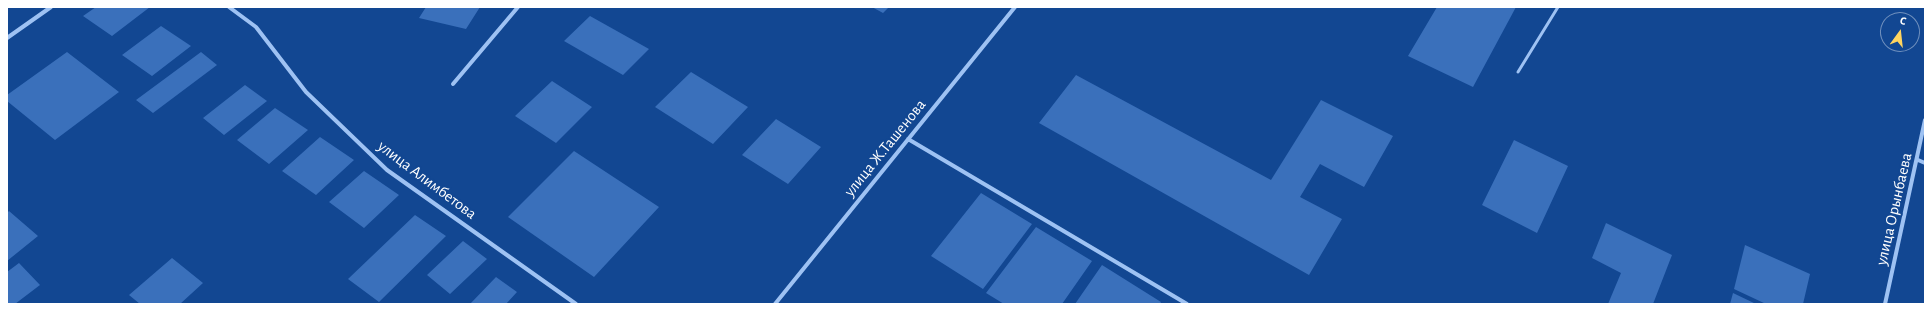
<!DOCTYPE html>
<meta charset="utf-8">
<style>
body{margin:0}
#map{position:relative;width:1932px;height:311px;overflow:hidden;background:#124792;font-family:"Alegreya Sans",sans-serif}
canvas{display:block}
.frame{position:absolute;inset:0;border:8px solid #fff;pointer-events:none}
.north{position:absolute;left:1880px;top:12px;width:40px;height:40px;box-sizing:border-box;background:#124792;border:1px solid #7191be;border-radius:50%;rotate:15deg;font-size:11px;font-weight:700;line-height:16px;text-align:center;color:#fff}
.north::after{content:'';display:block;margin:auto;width:14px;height:18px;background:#ffd560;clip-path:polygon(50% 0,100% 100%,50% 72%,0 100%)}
</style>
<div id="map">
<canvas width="1932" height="311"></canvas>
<div class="frame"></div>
<div class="north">С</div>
</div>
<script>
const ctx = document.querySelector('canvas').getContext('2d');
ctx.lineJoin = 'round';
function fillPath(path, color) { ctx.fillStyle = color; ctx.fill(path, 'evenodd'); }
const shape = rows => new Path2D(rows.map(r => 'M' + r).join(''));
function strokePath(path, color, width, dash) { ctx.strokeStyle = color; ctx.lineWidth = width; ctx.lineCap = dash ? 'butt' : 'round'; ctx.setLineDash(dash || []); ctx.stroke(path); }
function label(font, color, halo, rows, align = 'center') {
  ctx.font = font + ' "Alegreya Sans",sans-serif'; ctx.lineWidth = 4; ctx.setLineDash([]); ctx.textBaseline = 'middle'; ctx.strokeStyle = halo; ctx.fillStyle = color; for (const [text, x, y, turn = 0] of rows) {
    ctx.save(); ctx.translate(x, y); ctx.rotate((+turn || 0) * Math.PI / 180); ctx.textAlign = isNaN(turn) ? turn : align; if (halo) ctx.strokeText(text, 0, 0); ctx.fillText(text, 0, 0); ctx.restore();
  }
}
fillPath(shape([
 [96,7,150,7,112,36,83,16],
 [426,7,480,7,466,29,419,18],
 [872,7,889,7,883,13],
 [1437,7,1516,7,1473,87,1408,56],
 [590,16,649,49,623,75,564,41],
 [161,26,191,46,152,76,122,55],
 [67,52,119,92,55,140,7,101,7,95],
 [201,52,217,65,153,113,136,100],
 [691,72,748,107,713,144,655,107],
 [1076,75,1271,180,1321,100,1393,136,1364,187,1320,164,1300,197,1342,219,1309,275,1039,123],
 [552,81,592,107,556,143,515,116],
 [245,85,267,101,224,135,203,118],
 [275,108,308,130,269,164,237,140],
 [776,119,821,147,788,184,742,155],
 [320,137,354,160,316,195,282,171],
 [1514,140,1568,166,1537,233,1482,205],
 [574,151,659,207,594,277,508,217],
 [364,171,399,195,364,228,329,202],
 [981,193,1032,224,983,289,931,256],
 [9,211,38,236,7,261,7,213],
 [415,215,446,236,379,302,348,279],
 [1606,223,1672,255,1653,304,1608,304,1621,273,1592,258],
 [1036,227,1092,261,1062,304,1004,304,986,293],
 [463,241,487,259,450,294,427,275],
 [1745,245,1810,274,1803,304,1766,304,1734,289],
 [172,258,203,283,180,304,140,304,129,295],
 [19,263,40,285,15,304,7,304,7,272],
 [1102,265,1161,302,1160,304,1075,304],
 [496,277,517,292,506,304,470,304],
 [1733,293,1756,304,1730,304]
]), '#3a70bb');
strokePath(shape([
 [1518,72,1558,7]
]), '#9ec2f3', 3);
strokePath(shape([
 [229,7,256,27,306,92,387,170,576,304],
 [7,38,51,7],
 [453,84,518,7],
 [908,139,1187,304],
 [1918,160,1925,163],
 [775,304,1015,7],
 [1885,304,1925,120]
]), '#9ec2f3', 4);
label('16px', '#fff', '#124792', [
 ["улица Ж.Ташенова",885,148,-51],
 ["улица Алимбетова",427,180,37],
 ["улица Орынбаева",1894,209,-77]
]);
</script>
